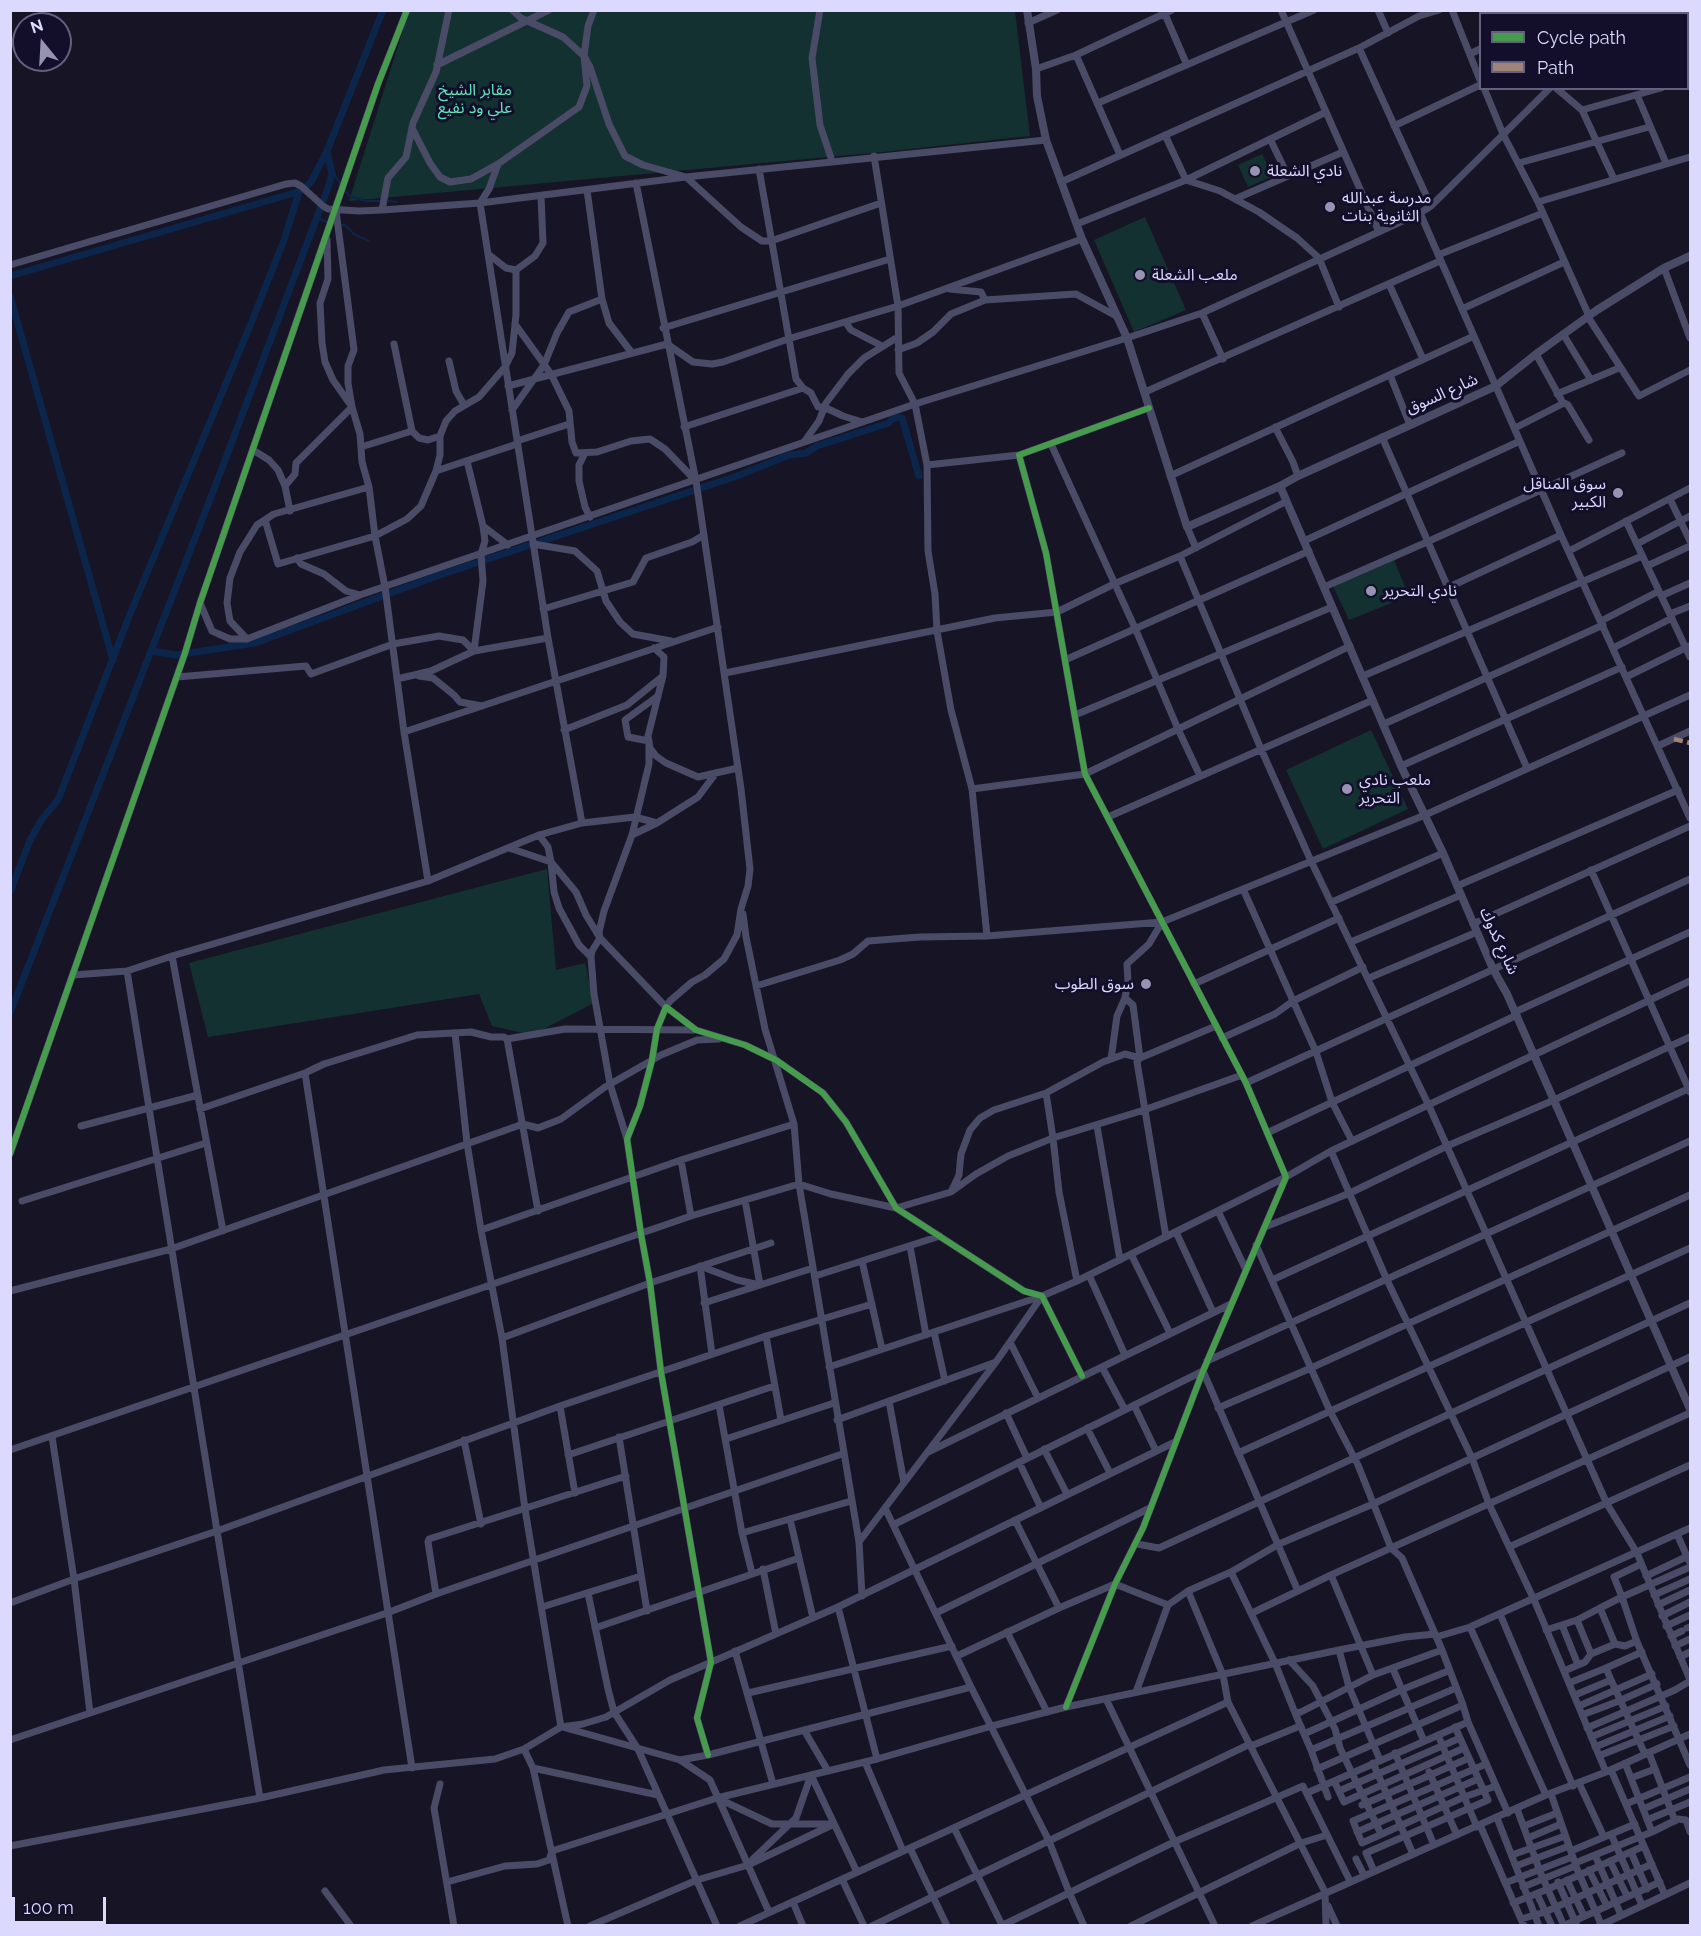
<!DOCTYPE html>
<meta charset="utf-8">
<style>
body{margin:0}
#map{position:relative;width:1701px;height:1936px;overflow:hidden;background:#171525;font-family:Raleway,sans-serif}
canvas{display:block}
.frame{position:absolute;inset:0;border:12px solid #dcd9ff;pointer-events:none}
.legend{position:absolute;left:1479px;top:12px;width:210px;height:78px;box-sizing:border-box;background:#130f2b;border:2px solid #636080;margin:0;padding:8px 10px;list-style:none;font-size:18px;color:#dcd9ff}
.legend li{display:flex;align-items:center;gap:12px;height:30px}
.legend b{width:30px;border:2px solid #636080}
.north{position:absolute;left:12px;top:12px;width:60px;height:60px;box-sizing:border-box;background:#130f2b;border:2px solid #636080;border-radius:50%;rotate:342deg;font-size:16px;font-weight:700;line-height:24px;text-align:center;color:#dcd9ff}
.north::after{content:'';display:block;margin:auto;width:21px;height:27px;background:#9794b3;clip-path:polygon(50% 0,100% 100%,50% 72%,0 100%)}
.scale{position:absolute;left:12px;top:1897px;width:94px;height:27px;box-sizing:border-box;border:3px solid #dcd9ff;border-top:0;padding-left:8px;font-size:18px;line-height:21px;white-space:nowrap;color:#dcd9ff;-webkit-text-stroke:4px #130f2b;paint-order:stroke}
</style>
<div id="map">
<canvas width="1701" height="1936"></canvas>
<div class="frame"></div>
<ul class="legend">
<li><b style="height:8px;background:#469c4c"></b>Cycle path</li>
<li><b style="height:8px;background:#a18479"></b>Path</li>
</ul>
<div class="north">N</div>
<div class="scale">100 m</div>
</div>
<script>
const ctx = document.querySelector('canvas').getContext('2d');
ctx.lineJoin = 'round';
function fillPath(path, color) { ctx.fillStyle = color; ctx.fill(path, 'evenodd'); }
const shape = rows => new Path2D(rows.map(r => 'M' + r).join(''));
function strokePath(path, color, width, dash) { ctx.strokeStyle = color; ctx.lineWidth = width; ctx.lineCap = dash ? 'butt' : 'round'; ctx.setLineDash(dash || []); ctx.stroke(path); }
function label(font, color, halo, rows, align = 'center') {
  ctx.font = font + ' Raleway,"Noto Sans Arabic",sans-serif'; ctx.lineWidth = 6; ctx.setLineDash([]); ctx.textBaseline = 'middle'; ctx.strokeStyle = halo; ctx.fillStyle = color; for (const [text, x, y, turn = 0] of rows) {
    ctx.save(); ctx.translate(x, y); ctx.rotate((+turn || 0) * Math.PI / 180); ctx.textAlign = isNaN(turn) ? turn : align; if (halo) ctx.strokeText(text, 0, 0); ctx.fillText(text, 0, 0); ctx.restore();
  }
}
fillPath(shape([
 [409,11,1015,11,1030,136,883,152,349,201],
 [1262,154,1273,176,1248,187,1238,165],
 [1145,217,1186,310,1134,332,1094,240],
 [1394,560,1409,596,1349,620,1333,586],
 [1371,730,1408,809,1323,849,1286,770],
 [547,869,556,970,585,963,594,1003,532,1035,492,1026,479,994,208,1037,189,963]
]), '#133130');
strokePath(shape([
 [332,171,349,196,366,201,381,201],
 [387,201,397,202],
 [317,217,328,223],
 [339,225,345,225,354,234,369,241]
]), '#0b254b', 2);
strokePath(shape([
 [10,276,301,191,311,182,327,151,383,10],
 [10,296,113,660],
 [152,651,176,655,255,643,434,577,737,476,789,455,806,453,817,446,889,423,892,419,898,417,902,418,919,476],
 [10,892,30,840,42,819,58,800,130,614,252,321,284,240,299,192],
 [10,1013,211,497,328,188,332,174,327,151]
]), '#0b254b', 7);
strokePath(shape([
 [512,10,521,18,563,37,584,56,590,67,609,124,625,156,643,165,686,177,741,227,762,241,771,241,881,203],
 [820,10,812,58,820,125,832,161],
 [1281,10,1379,232],
 [1378,10,1388,33],
 [1452,10,1480,80],
 [1598,10,1599,14],
 [1678,10,1679,14],
 [1164,12,1187,65],
 [1558,14,1565,10],
 [1028,23,1057,10],
 [1688,36,1690,44],
 [1359,48,1431,206],
 [1470,54,1480,49],
 [1076,55,1120,155],
 [437,65,549,10],
 [1036,69,1076,55,1172,10],
 [1688,81,1690,80],
 [1484,88,1503,134,1538,202,1589,316],
 [1556,88,1582,110,1614,179],
 [1637,95,1666,163],
 [1098,103,1314,10],
 [1582,110,1661,88],
 [1394,126,1480,85],
 [412,128,430,163,440,177,450,182,471,179,498,164],
 [1165,135,1186,180,1220,191,1259,212,1297,238,1319,258,1339,307],
 [1270,139,1288,176],
 [1519,163,1649,127],
 [759,169,796,379,803,388,811,393,818,407,824,407,843,416,862,422],
 [1061,182,1359,48,1419,16,1439,10],
 [587,190,602,299,609,323,632,353],
 [1235,199,1343,152],
 [1538,202,1690,157],
 [382,210,388,178,406,157,413,123,436,72,449,10],
 [336,211,354,350,348,366,348,383,352,407,360,434,362,462,369,487,375,536,385,587,404,732,428,881],
 [1420,213,1561,535,1690,818],
 [1077,224,1186,180,1326,112],
 [488,254,506,268,516,270],
 [1438,255,1543,213],
 [10,265,286,184,295,183,301,186,323,206,328,209,359,211,382,210,480,203,686,177,1046,140],
 [1664,268,1690,338],
 [1389,284,1423,359],
 [950,289,981,292,985,300],
 [1462,309,1564,262],
 [1202,313,1223,359],
 [1588,317,1639,396,1690,370],
 [846,323,851,330,882,346],
 [515,324,551,374,569,411,572,442,576,453,597,452,631,441,650,439,665,449,696,481],
 [663,328,890,259],
 [1563,334,1591,380],
 [394,344,412,431,419,438,428,440,440,436],
 [898,350,917,343,933,332,951,314,985,300,1076,294,1118,317],
 [1536,354,1563,403],
 [449,361,456,391,464,405],
 [1390,375,1410,425],
 [508,386,667,344,693,362,712,364,723,362,788,339,898,306,1082,239],
 [1145,392,1440,261],
 [1557,394,1619,368],
 [512,410,544,365,557,333,569,312,602,299],
 [684,427,803,388],
 [1275,427,1293,462,1298,476],
 [1515,428,1564,403,1568,405,1589,440],
 [1382,437,1527,768],
 [517,441,569,424],
 [804,442,819,421,826,403,848,374,864,358,898,337],
 [1051,444,1135,628,1178,729,1200,776],
 [361,447,412,431],
 [253,450,269,460,278,470,285,486],
 [585,453,579,465,579,481,585,507,590,517],
 [467,461,483,526,508,545],
 [927,465,1019,455],
 [436,471,517,444],
 [1170,476,1474,336],
 [1670,499,1690,541],
 [290,511,285,486,295,474,296,463,352,407,333,380,325,362,322,343,320,303,328,279,327,240],
 [265,520,278,564,375,536,407,519,421,506,436,471,440,455,440,436,446,421,455,411,479,397,505,367,512,353,516,315,516,270,535,256,543,243,541,196],
 [1626,521,1690,657],
 [1187,527,1196,548],
 [1304,541,1520,441],
 [533,544,575,551,597,571,606,601,620,622,633,634,671,641],
 [1637,544,1690,516],
 [1569,551,1690,488],
 [1180,556,1261,749,1311,861,1429,1106,1607,1504,1637,1553,1690,1680],
 [297,558,301,564,324,574,346,591,360,595],
 [1647,566,1690,546],
 [1324,587,1427,542,1622,453],
 [1447,588,1561,535],
 [1661,596,1690,583],
 [200,603,212,631,230,639,247,639,360,595,915,404,899,373,898,306,874,156],
 [543,609,633,582,646,558,692,542,704,535],
 [1670,614,1690,606],
 [1601,621,1659,591],
 [247,639,230,621,227,603,230,578,240,552,257,525,274,514,369,487],
 [1613,648,1672,618],
 [474,651,483,581,481,554,485,541,483,526],
 [1065,660,1309,551],
 [725,673,995,618,1057,612,1114,584,1180,556,1285,502],
 [419,676,433,678,454,695,460,702,482,706],
 [663,676,648,736,650,748,656,756,666,763,698,777,738,768],
 [1363,676,1642,556],
 [177,677,306,666,311,674,393,644,439,636,463,640,474,651],
 [1626,677,1689,646],
 [397,679,431,671,474,651,548,638],
 [1075,715,1332,607],
 [1384,724,1603,625],
 [564,730,627,705,663,676,664,657,654,648],
 [404,732,718,627],
 [1658,746,1690,731],
 [1401,766,1622,667],
 [972,789,1085,774,1350,646],
 [1108,817,1373,700],
 [582,823,548,638,480,203,489,189,498,164,579,107,587,86,584,56,588,26,594,10],
 [539,835,548,847,551,862,576,892,586,915,600,938,666,1007,670,1001,692,982,705,975,724,959,737,935,741,909,748,886,750,869,741,789,696,481,636,183],
 [632,835,649,764,649,741,628,737,625,720,658,696],
 [509,848,551,862,554,892,559,908,579,945,591,957,592,951,600,938,599,932,604,911,632,835,657,823],
 [1591,870,1690,1092],
 [1457,886,1678,790],
 [1243,889,1316,1052,1332,1102,1352,1141],
 [1332,902,1443,853],
 [743,914,746,937,765,1029,794,1124,799,1184,859,1542,862,1596],
 [1473,924,1690,826],
 [987,936,972,789,951,710,937,631,935,594,928,551,927,465,915,404,1127,338,1202,313,1420,213,1431,206,1550,88],
 [1351,942,1461,895],
 [172,956,223,1231],
 [591,957,594,994,610,1084,627,1139],
 [127,971,260,1798],
 [73,975,127,971,172,956,428,881,539,835,582,823,635,817,657,823,698,797,716,773],
 [1369,978,1477,932],
 [1194,984,1339,918],
 [756,986,840,960,853,954,868,941,920,937,987,936,1162,922,1425,815,1690,695],
 [1515,1012,1690,932],
 [455,1033,467,1143,481,1230,502,1338,525,1509,561,1727],
 [1222,1038,1275,1014,1293,1001,1363,967],
 [507,1039,565,1029,696,1030],
 [1111,1059,1117,1016,1125,998,1128,982,1127,964,1149,944,1162,922],
 [305,1073,412,1768],
 [1246,1083,1690,879],
 [1046,1093,1053,1138,1059,1192,1077,1281],
 [200,1109,305,1073,324,1064,417,1035,471,1032,491,1037,504,1037,507,1039,538,1211],
 [81,1126,198,1095],
 [1097,1126,1120,1260],
 [1267,1133,1517,1015],
 [1331,1151,1387,1280,1472,1458,1489,1504,1535,1602,1606,1772],
 [10,1154,185,653,200,603,378,84,407,10],
 [681,1160,691,1216],
 [952,1190,959,1175,961,1154,970,1130,980,1118,994,1110,1046,1093,1103,1062,1125,1054,1140,1058,1133,1005,1125,998],
 [22,1201,206,1143],
 [1218,1211,1246,1270],
 [1265,1227,1350,1193,1447,1146,1554,1100,1690,1037],
 [481,1230,681,1160,794,1124],
 [1176,1232,1213,1312],
 [1166,1237,1137,1062,1140,1058,1216,1026],
 [1256,1245,1330,1411,1358,1465,1391,1548,1402,1558,1442,1650,1463,1705,1468,1722,1508,1813],
 [910,1246,926,1335],
 [1131,1254,1170,1333],
 [862,1261,882,1349],
 [1089,1275,1125,1355],
 [815,1276,940,1236],
 [1272,1280,1690,1088],
 [10,1291,171,1249,523,1124,538,1128,561,1119,605,1087,661,1055,697,1040,719,1039],
 [704,1303,813,1268],
 [934,1332,945,1381],
 [766,1336,781,1420],
 [502,1338,650,1283,771,1243],
 [1010,1342,1038,1398],
 [712,1354,700,1266,737,1280,760,1285,745,1200],
 [1207,1361,1690,1141],
 [829,1367,1042,1296,1077,1281,1286,1177,1331,1151,1690,981],
 [1102,1367,1125,1410],
 [889,1401,904,1483],
 [719,1405,742,1533,752,1573],
 [1134,1405,1156,1451],
 [560,1406,575,1493],
 [1218,1408,1311,1368,1690,1195],
 [1006,1413,1027,1458],
 [837,1420,996,1362],
 [1087,1428,1110,1473],
 [52,1437,74,1579,90,1713],
 [619,1437,647,1611],
 [726,1439,834,1403],
 [464,1440,481,1524],
 [1044,1449,1067,1494],
 [10,1450,691,1216,799,1184,831,1194,896,1208,951,1192,976,1174,1008,1156,1053,1138,1144,1110,1242,1075],
 [928,1452,1231,1304],
 [1238,1453,1690,1248],
 [568,1455,774,1386],
 [1019,1462,1041,1508],
 [885,1508,971,1687,1049,1841,1069,1892,1084,1926],
 [790,1519,813,1618],
 [1015,1520,1059,1608],
 [893,1525,1203,1371,1298,1591],
 [742,1533,851,1501],
 [1677,1534,1689,1561],
 [859,1542,996,1362,1042,1296],
 [1137,1544,1159,1548,1690,1303],
 [1509,1547,1690,1465],
 [1641,1564,1614,1577,1622,1597,1690,1567],
 [763,1569,776,1634],
 [1231,1572,1275,1663,1295,1713,1301,1712,1373,1675,1442,1650],
 [1331,1575,1373,1675],
 [1646,1576,1688,1556],
 [1188,1591,1223,1675,1228,1702,1325,1892,1326,1926],
 [588,1593,608,1689,614,1712,638,1749,717,1926],
 [436,1594,428,1542,429,1539,626,1476],
 [1654,1595,1690,1579],
 [10,1603,74,1579,217,1531,560,1406,766,1336,872,1304],
 [1658,1605,1690,1590],
 [542,1607,641,1576],
 [838,1607,877,1759],
 [1600,1608,1622,1597,1637,1642,1690,1765],
 [936,1613,1150,1508],
 [1252,1613,1331,1575,1690,1413],
 [1500,1614,1573,1786],
 [1662,1616,1690,1602],
 [1562,1625,1578,1665],
 [1666,1626,1690,1615],
 [1470,1627,1546,1795],
 [595,1628,799,1558],
 [1687,1628,1690,1627],
 [1546,1630,1577,1620,1600,1608,1615,1644,1591,1654,1577,1620],
 [1007,1632,1047,1712],
 [1671,1636,1682,1631],
 [1436,1637,1470,1627,1690,1528],
 [1615,1644,1625,1646,1637,1641],
 [1675,1646,1690,1639],
 [1339,1650,1349,1687,1380,1760],
 [735,1651,773,1784],
 [957,1656,1059,1608,1115,1584,1168,1605,1188,1591,1231,1572,1279,1544,1373,1504,1690,1357],
 [1680,1657,1690,1652],
 [1289,1660,1313,1686,1335,1729,1340,1748,1381,1834],
 [1393,1669,1424,1741],
 [1564,1671,1585,1662,1591,1654],
 [1611,1680,1644,1752,1649,1753,1675,1821],
 [1569,1683,1606,1668],
 [1136,1692,1168,1605],
 [748,1693,952,1646],
 [1575,1695,1611,1680,1606,1668,1642,1652],
 [1106,1699,1215,1926],
 [1579,1706,1652,1674],
 [1066,1707,1115,1584,1143,1528,1203,1371,1286,1177,1246,1083,1085,774,1046,553,1019,455,1149,408],
 [1295,1713,1311,1750,1328,1797],
 [1582,1715,1619,1701,1657,1684],
 [566,1728,680,1760,708,1755,971,1687],
 [1587,1728,1675,1690,1690,1681],
 [804,1730,828,1771],
 [1304,1734,1401,1690,1448,1671],
 [1438,1735,1477,1827],
 [1591,1737,1666,1706],
 [10,1740,387,1613,436,1594,842,1454],
 [1251,1746,1300,1726],
 [1595,1747,1670,1716],
 [524,1749,533,1768,568,1926],
 [1311,1750,1456,1688],
 [1395,1753,1434,1845],
 [708,1755,697,1718,711,1662,661,1372,650,1283,641,1234,627,1139,640,1106,652,1060,657,1029,666,1007,696,1030,745,1045,776,1060,823,1093,846,1122,896,1208,1024,1291,1042,1296,1082,1376],
 [1601,1755,1674,1726],
 [680,1760,710,1780,769,1912],
 [865,1762,903,1851],
 [1373,1763,1413,1854],
 [1625,1763,1652,1832,1678,1819,1686,1820,1690,1832],
 [1486,1764,1353,1821,1362,1843,1464,1797,1496,1786],
 [533,1768,658,1795],
 [1317,1769,1463,1705],
 [1429,1772,1457,1835],
 [811,1775,857,1872],
 [1631,1778,1655,1769],
 [1334,1781,1344,1802,1464,1748],
 [1579,1783,1604,1837],
 [440,1784,434,1808,454,1926],
 [1339,1791,1460,1738],
 [1307,1793,1468,1722],
 [1551,1794,1577,1869,1601,1924],
 [717,1798,772,1824,832,1824],
 [1626,1804,1690,1777],
 [1362,1805,1469,1758],
 [1517,1809,1541,1874,1564,1926],
 [1643,1809,1690,1789],
 [1497,1818,1539,1926],
 [1647,1820,1690,1802],
 [1480,1825,1524,1926],
 [1524,1826,1557,1813],
 [954,1828,1002,1925],
 [1357,1832,1478,1779],
 [1611,1834,1642,1905],
 [1528,1838,1561,1824],
 [10,1846,260,1798,384,1770,495,1759,524,1749,561,1727,583,1724,606,1717,670,1680,838,1607,1175,1442],
 [910,1848,947,1926],
 [1571,1851,1635,1824],
 [1631,1852,1647,1889],
 [1512,1855,1565,1836],
 [1595,1855,1621,1915],
 [753,1859,796,1818,811,1775],
 [1356,1859,1364,1875],
 [1610,1861,1627,1896],
 [1575,1863,1652,1832],
 [1516,1866,1569,1846],
 [1589,1870,1607,1906],
 [1374,1871,1366,1853,1488,1800,1455,1727],
 [842,1879,864,1926],
 [1567,1880,1584,1916],
 [447,1882,505,1866,537,1864,549,1860,552,1851,717,1798,877,1759,992,1726,1066,1707,1339,1650,1405,1637,1435,1634],
 [1558,1882,1577,1926],
 [1505,1883,1572,1857],
 [1523,1887,1575,1866],
 [325,1891,351,1926],
 [1537,1894,1552,1926],
 [1665,1895,1690,1883],
 [793,1902,803,1926],
 [1513,1903,1548,1889,1644,1846],
 [1328,1906,1337,1926],
 [1521,1919,1545,1912,1652,1864],
 [590,1926,697,1880,748,1865,834,1824],
 [740,1926,1228,1702],
 [872,1926,1250,1744],
 [1001,1926,1174,1842,1303,1786,1350,1881],
 [1131,1926,1301,1843,1327,1835],
 [1252,1926,1546,1795,1606,1772,1690,1734],
 [1563,1926,1660,1882],
 [1599,1926,1665,1895,1611,1770]
]), '#4a4b66', 7);
strokePath(shape([
 [1027,10,1036,69,1037,96,1046,140,1082,239,1127,338,1187,527,1280,486,1298,476,1496,386,1536,354,1597,310,1664,268,1690,256],
 [1280,486,1401,766,1443,853,1493,969,1507,994,1690,1409]
]), '#4a4b66', 8);
strokePath(shape([
 [1674,739,1690,743]
]), '#a18479', 4.5, [9, 4.5]);
strokePath(shape([
 [10,1154,185,653,200,603,378,84,407,10],
 [1066,1707,1115,1584,1143,1528,1203,1371,1286,1177,1246,1083,1085,774,1046,553,1019,455,1149,408],
 [708,1755,697,1718,711,1662,661,1372,650,1283,641,1234,627,1139,640,1106,652,1060,657,1029,666,1007,696,1030,745,1045,776,1060,823,1093,846,1122,896,1208,1024,1291,1042,1296,1082,1376]
]), '#469c4c', 6);
for (const [x, y, r, color] of [
 [1255,171,6,"#9794b3"],
 [1330,207,6,"#9794b3"],
 [1140,275,6,"#9794b3"],
 [1618,493,6,"#9794b3"],
 [1371,591,6,"#9794b3"],
 [1347,789,6,"#9794b3"],
 [1146,984,6,"#9794b3"]
]) { const dot = new Path2D(); dot.arc(x, y, r, 0, 2 * Math.PI); ctx.fillStyle = color; ctx.fill(dot); strokePath(dot, '#130f2b', 2); }
label('16px', '#5ee7bd', '#130f2b', [
 ["مقابر الشيخ",475,90],
 ["علي ود نفيع",475,108]
]);
label('16px', '#dcd9ff', '#130f2b', [
 ["نادي الشعلة",1267,171],
 ["مدرسة عبدالله",1342,198],
 ["الثانوية بنات",1342,216],
 ["ملعب الشعلة",1152,275],
 ["سوق المناقل",1606,484,"right"],
 ["الكبير",1606,502,"right"],
 ["نادي التحرير",1383,591],
 ["ملعب نادي",1359,780],
 ["التحرير",1359,798],
 ["سوق الطوب",1134,984,"right"]
], 'left');
label('16px', '#dcd9ff', '#130f2b', [
 ["شارع السوق",1442,394,-24],
 ["شارع كدوك",1499,941,65]
]);
</script>
